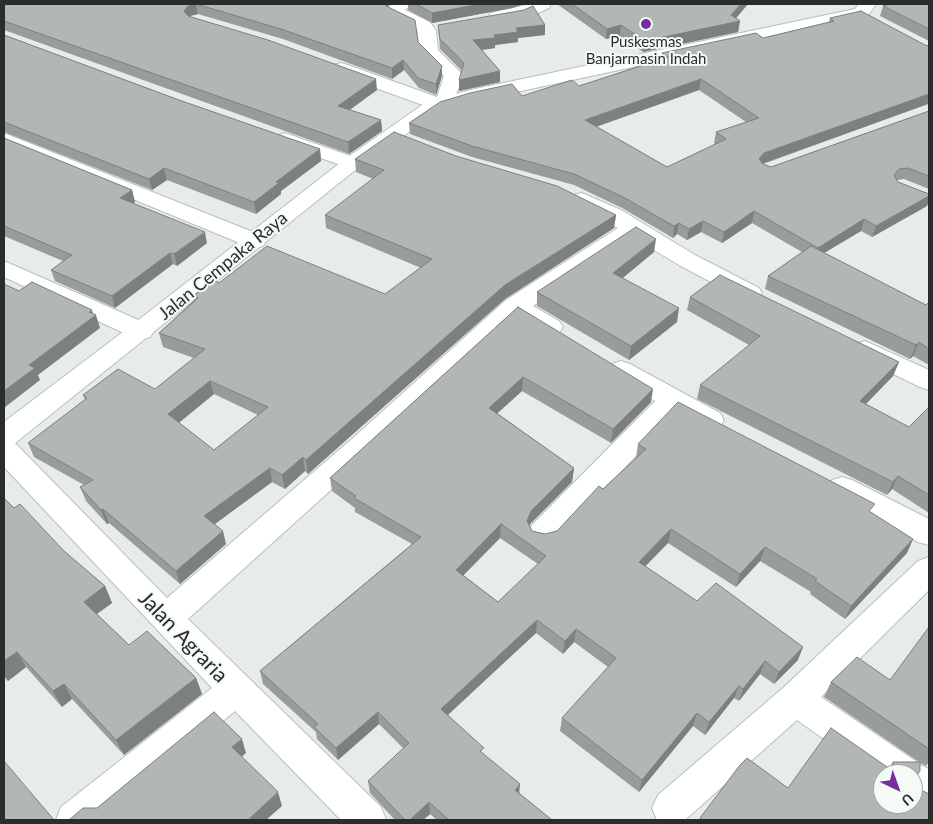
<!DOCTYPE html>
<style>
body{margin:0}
#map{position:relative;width:933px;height:824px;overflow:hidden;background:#e6ede9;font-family:Lato,sans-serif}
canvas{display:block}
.frame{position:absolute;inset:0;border:5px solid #2b2d2c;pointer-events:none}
.north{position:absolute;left:873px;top:764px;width:50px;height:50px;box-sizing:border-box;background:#f4faf6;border:1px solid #a4a8a5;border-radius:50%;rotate:138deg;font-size:14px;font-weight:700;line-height:20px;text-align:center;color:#2b2d2c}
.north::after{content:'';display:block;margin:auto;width:18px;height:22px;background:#772d9f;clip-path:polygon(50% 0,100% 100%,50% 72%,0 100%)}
</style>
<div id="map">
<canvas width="933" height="824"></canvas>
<div class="frame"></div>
<div class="north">U</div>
</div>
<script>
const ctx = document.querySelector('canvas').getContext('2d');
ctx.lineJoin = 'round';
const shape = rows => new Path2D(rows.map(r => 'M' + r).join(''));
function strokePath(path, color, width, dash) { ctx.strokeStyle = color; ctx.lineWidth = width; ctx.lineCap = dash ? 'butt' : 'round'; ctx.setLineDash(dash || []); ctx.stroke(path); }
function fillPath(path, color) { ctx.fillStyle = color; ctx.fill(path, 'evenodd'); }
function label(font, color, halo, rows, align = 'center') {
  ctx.font = font + ' Lato,sans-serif'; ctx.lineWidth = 4; ctx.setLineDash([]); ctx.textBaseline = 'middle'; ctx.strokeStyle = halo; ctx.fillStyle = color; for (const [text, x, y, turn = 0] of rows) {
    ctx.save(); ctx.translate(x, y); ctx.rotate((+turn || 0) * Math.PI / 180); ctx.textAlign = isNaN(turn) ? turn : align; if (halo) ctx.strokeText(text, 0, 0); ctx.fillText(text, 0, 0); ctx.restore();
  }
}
const minor = shape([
 [392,4,411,4,405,10,430,22,436,31,438,50,463,75,452,106,438,110,431,108,334,73,332,69,334,65,341,63,348,65,437,97,444,76,420,51,417,29,387,15,385,11,392,4],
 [530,4,551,4,549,8,536,14,497,22,491,21,488,17,491,13,530,4],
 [4,133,263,236,266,241,263,246,255,248,247,246,4,146,4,133],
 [285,133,359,159,362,163,359,167,352,169,278,143,275,139,278,135,285,133],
 [582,193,621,210,695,255,759,288,762,293,759,298,750,301,741,298,679,265,634,238,533,306,559,321,563,327,559,333,550,335,541,333,517,318,373,452,188,619,381,807,386,820,341,820,235,711,104,820,56,820,61,807,212,688,4,467,4,439,14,442,167,598,353,438,506,300,618,228,574,205,571,200,574,195,582,193],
 [4,261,150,325,154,331,150,337,141,339,132,337,4,277,4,261],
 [865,341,929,370,929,390,920,387,856,356,852,350,856,344,865,341],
 [621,361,630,364,720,413,724,420,720,427,710,430,700,427,676,413,554,543,543,546,532,543,528,534,532,525,655,401,612,376,608,370,612,364,621,361],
 [842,477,852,480,929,519,929,545,918,542,832,496,827,488,832,480,842,477],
 [929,557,929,590,821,697,917,762,918,764,929,769,929,809,913,802,913,774,883,774,883,781,797,720,685,820,657,820,652,808,658,795,783,688,918,561,929,557]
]);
const tertiary = shape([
 [859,4,876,4,867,17,861,18,470,102,439,111,359,167,14,444,4,447,4,422,132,325,345,159,425,103,470,90,855,9,859,4]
]);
strokePath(minor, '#b9bfbb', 2);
strokePath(tertiary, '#b9bfbb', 2);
fillPath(minor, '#fff');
fillPath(tertiary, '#fff');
fillPath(shape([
 [4,4,390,4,387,7,418,42,442,66,442,76,436,95,419,88,404,70,392,79,283,39,198,14,190,16,189,17,377,90,350,110,381,120,382,131,349,154,4,30],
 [408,4,524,4,512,8,432,23,408,10],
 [557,4,748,4,736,18,740,21,738,32,643,52,620,36,606,39],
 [929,4,929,41,880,16,883,6],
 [830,18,929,46,929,105,928,104,763,164,771,167,929,111,929,189,904,179,897,180,898,182,929,194,929,200,927,206,872,237,861,231,824,253,926,305,929,302,929,365,913,356,910,359,765,289,768,276,802,252,752,223,722,243,701,232,687,240,677,234,673,238,622,208,574,185,472,157,410,134,409,123,522,96,579,86,661,59,662,53,763,38,829,22],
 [699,90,746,122,716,132,714,143,715,144,667,167,596,127],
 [438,25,545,25,545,35,518,38,518,42,495,45,495,48,482,50,500,71,500,82,459,91,462,71,440,49],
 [4,35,179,100,320,149,321,161,281,191,281,194,256,214,167,180,152,190,4,132],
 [4,138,132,190,135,202,133,203,207,243,177,266,173,264,115,308,55,281,51,270,63,261,4,236],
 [456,156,616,215,614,228,505,299,308,474,305,471,285,489,272,482,215,524,226,544,180,584,109,523,107,524,86,501,80,487,84,485,34,457,28,443,85,400,83,395,155,389,194,358,163,347,159,333,194,300,193,296,219,283,385,294,421,268,326,228,325,215,373,179,356,172,355,159],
 [214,394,258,415,214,450,179,423],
 [654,252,622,278,677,322,629,360,537,306,537,292],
 [690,297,899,362,893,376,866,404,909,427,929,407,929,513,892,489,887,495,697,399,700,385,749,345,687,310],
 [518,307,651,402,611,443,522,391,497,413,574,468,572,482,530,524,530,526,532,531,545,534,557,531,636,458,638,444,871,513,913,539,907,553,845,619,810,594,811,592,760,561,736,587,668,543,645,566,697,601,798,660,774,684,760,674,739,701,734,698,705,735,693,726,639,792,560,731,562,718,608,667,574,642,563,654,536,633,448,715,519,793,552,820,437,820,430,814,423,820,395,820,370,793,368,781,404,749,379,724,338,760,317,739,316,732,263,684,260,671,412,544,355,512,355,508,332,491,330,478],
 [500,538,538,564,498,602,463,575],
 [4,498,14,508,105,586,112,603,97,614,129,645,196,678,202,694,124,755,72,699,62,707,26,667,8,681,4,677],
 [929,627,929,762,926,766,920,763,920,771,913,781,929,820,699,820,700,818,788,788,889,768,893,762,919,762,824,697,831,682,890,680]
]), '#989d9b');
fillPath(shape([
 [196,4,198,14,190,16,186,21,184,11,188,6],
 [383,4,390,4,384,10],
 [481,4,524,4,512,8,432,23,432,13],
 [741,4,748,4,732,23,740,21,738,32,643,52,645,41,731,15],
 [545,25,545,35,518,38,518,42,495,45,495,48,473,51,473,40,494,35,516,28],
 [621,25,620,36,606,39,607,29],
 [403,60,404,70,392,79,392,68],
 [442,66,442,76,436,95,436,84],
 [500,71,500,82,459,91,459,80],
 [376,79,377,90,339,117,338,106],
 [701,79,699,90,584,131,585,120],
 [929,94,929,102,928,104,761,164,759,159,764,153],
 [381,120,382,131,349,154,348,142],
 [320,149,321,161,281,191,281,194,256,214,254,202,276,182],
 [164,168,167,180,152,190,149,179],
 [132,190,135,202,123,210,120,198],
 [929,196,929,200,927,206,872,237,876,226],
 [754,211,752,223,722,243,724,232],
 [616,215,614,228,505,299,308,474,306,460,505,285],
 [864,219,861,231,814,259,818,248],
 [703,221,701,232,687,240,689,229],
 [679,223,677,234,673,238,674,226],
 [205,232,207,243,177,266,174,254],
 [656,239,654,252,612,287,613,273],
 [170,253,173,264,115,308,112,296],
 [679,308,677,322,629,360,631,346],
 [92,310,94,317,96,315,100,328,38,375,40,380,4,408,4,391,29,365],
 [919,342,913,356,910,359,916,345],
 [899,362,893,376,855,415,860,401],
 [523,377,522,391,489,421,489,408],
 [210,381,214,394,172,428,168,414],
 [653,389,651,402,611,443,613,429],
 [303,457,305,471,285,489,282,475],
 [270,468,272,482,208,529,204,516],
 [574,468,572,482,530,524,526,535,527,521,531,511],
 [898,476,892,489,887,495,893,482],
 [103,509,109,523,107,524,101,510],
 [501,524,500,538,456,583,456,570],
 [671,529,668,543,636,576,639,562],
 [223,531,226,544,180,584,176,571],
 [913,539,907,553,845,619,851,606],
 [765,547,760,561,736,587,740,574],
 [105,586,112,603,91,618,84,602],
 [537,620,536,633,441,721,441,709],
 [576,629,574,642,563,654,565,641],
 [803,647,798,660,774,684,779,672],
 [17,652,26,667,8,681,4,674,4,661],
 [765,661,760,674,739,701,743,689],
 [196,678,202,694,124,755,116,740],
 [64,684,72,699,62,707,53,691],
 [739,686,734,698,705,735,709,722],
 [378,712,379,724,338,760,336,748],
 [697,713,693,726,639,792,642,780],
 [242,739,246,753,237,761,232,747],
 [520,784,519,796,515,790],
 [278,792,282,806,266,820,248,820],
 [429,802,430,814,423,820,410,820]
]), '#7c807e');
const building = shape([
 [4,4,385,4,386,6,415,20,418,42,442,66,436,84,418,78,403,60,392,68,281,29,196,4,188,6,184,11,188,16,268,40,376,79,338,106,381,120,348,142,4,21,4,4],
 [416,4,481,4,432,13,416,4],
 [572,4,741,4,731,15,740,21,645,41,621,25,607,29,572,4],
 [890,4,929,4,929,29,883,6,890,4],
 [533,6,545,25,516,28,518,32,494,35,495,38,473,40,500,71,459,80,464,63,440,39,438,25,524,10,533,6],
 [861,11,925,45,929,46,929,94,764,153,759,159,763,164,771,167,929,111,929,176,908,168,899,169,894,175,898,182,929,194,929,196,876,226,864,219,818,248,754,211,724,232,703,221,689,229,679,223,674,226,623,197,574,174,472,146,409,123,440,102,470,93,512,84,522,96,572,80,579,86,668,57,662,53,756,33,763,38,834,21,830,18,861,11],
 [701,79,759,118,716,132,726,139,667,167,585,120,701,79],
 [4,35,179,100,320,149,276,182,279,183,254,202,164,168,149,179,4,122,4,35],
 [394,132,456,156,557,186,616,215,505,285,306,460,303,457,282,475,270,468,204,516,223,531,176,571,103,509,101,510,80,487,93,480,28,443,87,398,83,395,118,369,155,389,205,349,159,333,198,298,193,296,214,280,219,283,267,246,385,294,432,259,325,215,384,170,355,159,394,132],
 [210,381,268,407,214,450,168,414,210,381],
 [4,138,132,190,120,198,205,232,174,254,170,253,112,296,51,270,72,255,4,226,4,138],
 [636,227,656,239,613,273,679,308,631,346,537,292,636,227],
 [811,246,926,305,929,302,929,349,919,342,916,345,768,276,811,246],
 [720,275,899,362,860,401,909,427,929,407,929,495,898,476,893,482,700,385,760,336,690,297,720,275],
 [32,282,92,310,89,312,96,315,29,365,35,368,4,391,4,284,19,291,32,282],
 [518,307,653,389,613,429,523,377,489,408,574,468,531,511,527,521,532,531,545,534,557,531,599,486,603,489,646,449,638,444,678,402,875,504,869,511,913,539,851,606,815,581,817,579,765,547,740,574,671,529,639,562,697,601,716,583,803,647,779,672,765,661,743,689,739,686,709,722,697,713,642,780,562,718,616,658,576,629,565,641,537,620,441,709,484,748,480,751,520,784,515,790,552,820,449,820,429,802,410,820,405,820,368,781,409,743,378,712,336,748,314,727,318,724,260,671,421,537,354,498,356,496,330,478,518,307],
 [501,524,546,556,498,602,456,570,501,524],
 [4,498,14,508,20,504,64,551,105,586,84,602,129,645,147,631,196,678,116,740,64,684,53,691,17,652,4,661,4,498],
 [929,627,929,749,831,682,857,657,890,680,929,627],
 [214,712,242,739,232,747,278,792,248,820,69,820,83,808,97,808,214,712],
 [831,728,890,769,893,769,893,762,920,762,920,771,913,780,913,774,883,774,883,804,913,804,913,781,920,786,921,790,929,794,929,820,702,820,700,818,740,765,747,758,788,788,831,728],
 [4,761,54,820,4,820,4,761]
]);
fillPath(building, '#b1b7b4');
strokePath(building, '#7c807e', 1);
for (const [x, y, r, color] of [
 [646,24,6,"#772d9f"]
]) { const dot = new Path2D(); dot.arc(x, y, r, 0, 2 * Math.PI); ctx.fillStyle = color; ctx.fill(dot); strokePath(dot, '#f4faf6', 2); }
label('15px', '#2b2d2c', '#f4faf6', [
 ["Puskesmas",646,42],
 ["Banjarmasin Indah",646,59]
]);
label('18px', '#2b2d2c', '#f4faf6', [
 ["Jalan Cempaka Raya",223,266,-39]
]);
label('21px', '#2b2d2c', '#f4faf6', [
 ["Jalan Agraria",183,637,46]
]);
</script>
